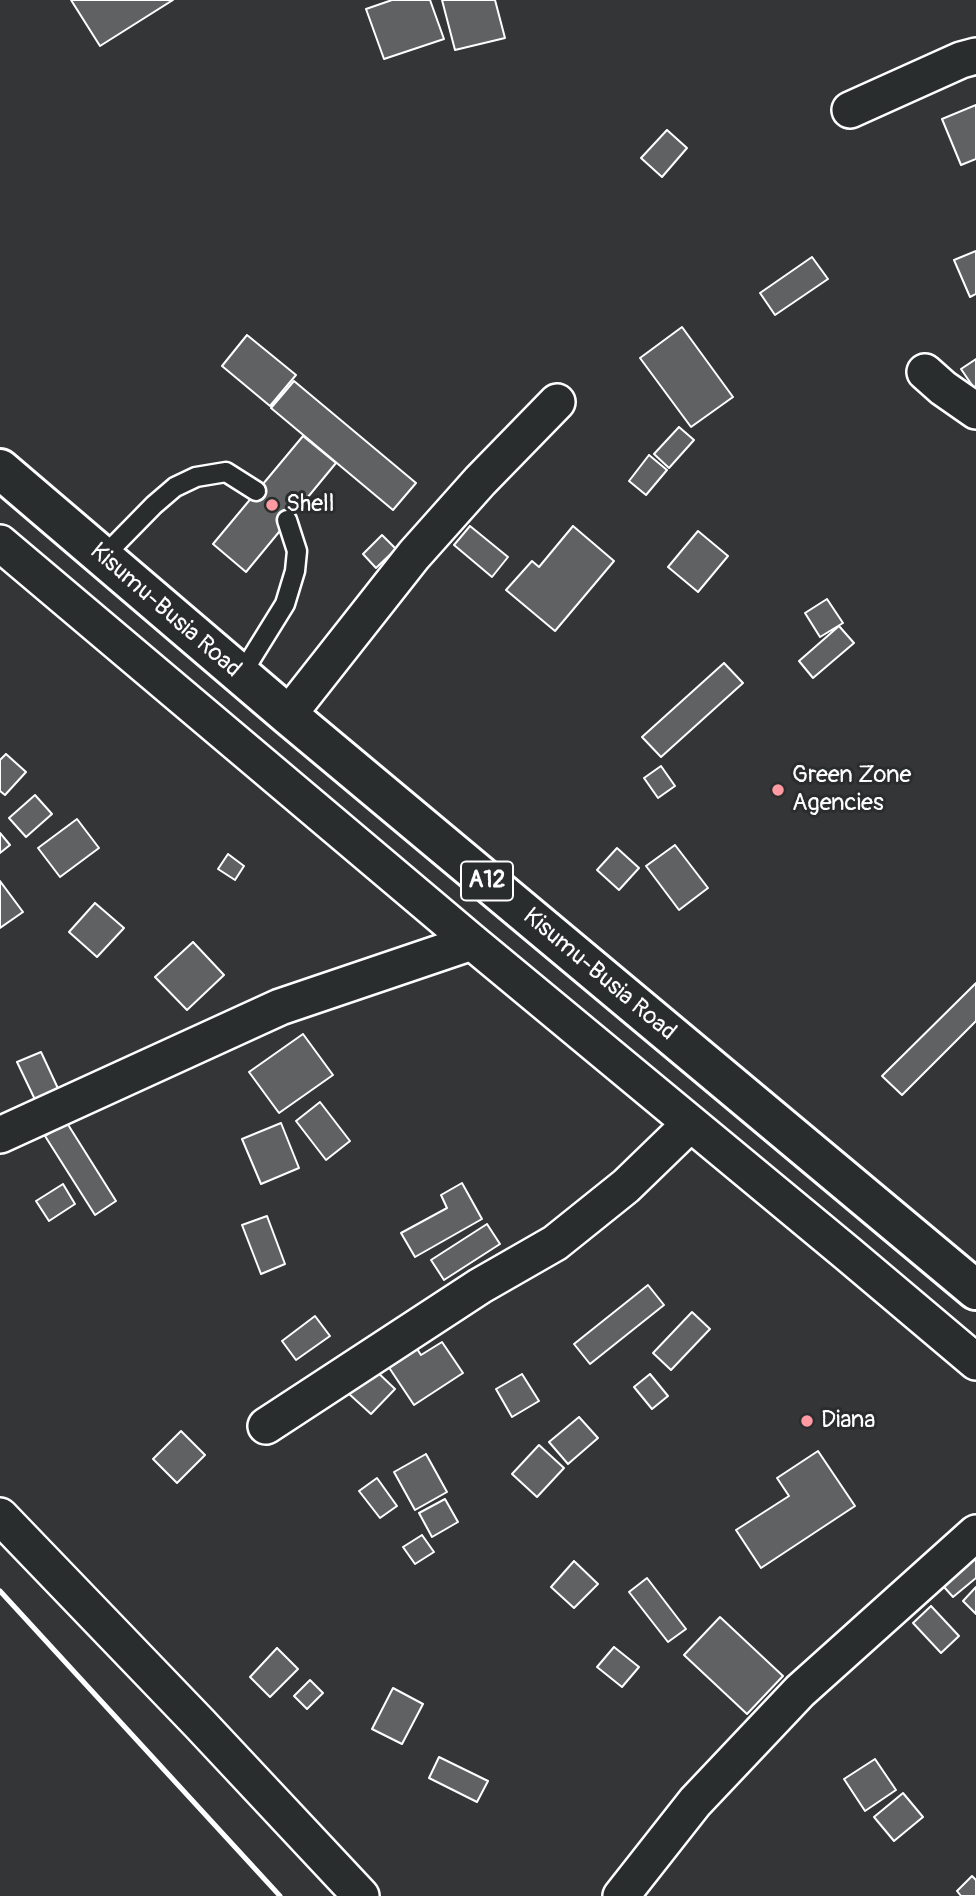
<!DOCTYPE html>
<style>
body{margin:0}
canvas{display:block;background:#333536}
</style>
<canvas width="976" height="1896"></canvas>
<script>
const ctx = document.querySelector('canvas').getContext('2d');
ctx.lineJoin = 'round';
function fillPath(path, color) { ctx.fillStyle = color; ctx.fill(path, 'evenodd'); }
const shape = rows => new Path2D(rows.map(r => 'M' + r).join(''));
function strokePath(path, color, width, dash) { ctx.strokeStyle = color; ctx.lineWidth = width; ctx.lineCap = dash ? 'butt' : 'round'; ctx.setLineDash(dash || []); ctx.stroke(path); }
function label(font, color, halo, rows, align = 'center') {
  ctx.font = font + ' Pangolin,sans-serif'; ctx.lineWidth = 6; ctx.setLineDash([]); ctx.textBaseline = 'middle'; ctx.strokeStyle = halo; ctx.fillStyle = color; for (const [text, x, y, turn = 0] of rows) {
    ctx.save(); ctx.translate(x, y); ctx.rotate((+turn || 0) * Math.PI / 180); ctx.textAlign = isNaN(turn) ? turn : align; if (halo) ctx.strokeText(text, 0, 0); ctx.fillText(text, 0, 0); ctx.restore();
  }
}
const building = shape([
 [71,0,173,0,100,46,71,0],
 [392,0,430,0,444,39,384,59,366,9,392,0],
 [442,0,495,0,505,38,455,50,442,0],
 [976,105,976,159,961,165,942,119,976,105],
 [667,130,687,148,662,177,641,158,667,130],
 [976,251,976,294,970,297,954,260,976,251],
 [812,257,828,279,775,315,760,293,812,257],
 [682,327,733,397,691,427,640,358,682,327],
 [247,335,296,375,270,406,222,366,247,335],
 [976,359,976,391,961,369,976,359],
 [294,381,416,483,393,510,271,408,294,381],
 [679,427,694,440,669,468,654,454,679,427],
 [303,436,336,463,246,572,213,544,303,436],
 [649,455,667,470,646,495,629,481,649,455],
 [470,526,508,557,492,577,454,545,470,526],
 [573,526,614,561,555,631,506,590,532,561,539,567,573,526],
 [698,531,728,556,698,592,668,567,698,531],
 [382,535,396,549,376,568,363,554,382,535],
 [827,599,843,623,820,637,805,613,827,599],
 [839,626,854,643,813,678,799,661,839,626],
 [724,663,743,683,661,757,642,737,724,663],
 [6,754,26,772,5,795,0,791,0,760,6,754],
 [661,766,675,786,658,798,644,778,661,766],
 [35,795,52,814,26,837,9,818,35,795],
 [77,819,99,848,60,877,38,848,77,819],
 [0,833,10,845,0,853,0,833],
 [675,845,708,888,679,910,646,866,675,845],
 [617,848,639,868,619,890,597,870,617,848],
 [228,854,244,866,235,880,218,869,228,854],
 [0,881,23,912,0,928,0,881],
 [95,903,124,928,97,957,69,932,95,903],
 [193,942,224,975,187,1010,155,977,193,942],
 [976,983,976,1021,902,1095,882,1076,976,983],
 [303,1034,333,1075,279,1113,249,1072,303,1034],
 [41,1052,62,1097,39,1108,17,1062,41,1052],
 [320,1102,350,1141,326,1160,296,1121,320,1102],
 [67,1123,116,1201,95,1215,45,1136,67,1123],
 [281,1123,299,1168,261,1184,242,1139,281,1123],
 [462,1183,482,1219,415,1257,401,1233,447,1208,441,1195,462,1183],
 [63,1184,75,1204,49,1221,36,1201,63,1184],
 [267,1216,285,1264,261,1274,242,1225,267,1216],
 [487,1224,500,1244,444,1280,431,1260,487,1224],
 [648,1285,664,1305,590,1364,574,1344,648,1285],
 [692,1312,710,1329,671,1370,653,1353,692,1312],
 [315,1316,330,1336,296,1360,282,1341,315,1316],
 [408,1335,421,1355,442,1342,463,1373,414,1405,380,1354,408,1335],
 [372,1367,395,1389,371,1414,348,1393,372,1367],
 [522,1374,539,1401,512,1417,496,1389,522,1374],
 [650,1374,668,1396,652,1409,634,1387,650,1374],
 [579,1417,598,1438,568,1464,549,1442,579,1417],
 [181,1431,205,1455,177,1483,153,1459,181,1431],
 [539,1445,564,1468,537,1497,512,1474,539,1445],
 [818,1451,855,1506,761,1568,736,1530,789,1496,777,1478,818,1451],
 [426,1454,447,1492,415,1510,394,1472,426,1454],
 [377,1478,397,1506,380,1518,359,1491,377,1478],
 [445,1499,458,1522,432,1537,419,1513,445,1499],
 [422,1535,434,1552,415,1564,403,1547,422,1535],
 [969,1550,976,1558,976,1578,953,1597,936,1578,969,1550],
 [574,1561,598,1584,574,1608,551,1587,574,1561],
 [647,1578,686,1629,668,1642,629,1592,647,1578],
 [976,1587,976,1614,963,1601,976,1587],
 [931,1606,959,1636,941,1653,913,1623,931,1606],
 [720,1617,783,1676,747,1714,684,1655,720,1617],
 [614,1647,639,1667,622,1687,597,1667,614,1647],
 [277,1648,298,1669,270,1697,250,1677,277,1648],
 [310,1680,323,1693,307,1709,294,1696,310,1680],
 [393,1688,423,1704,402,1744,372,1729,393,1688],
 [439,1757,488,1781,477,1802,429,1778,439,1757],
 [875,1759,896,1790,865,1811,844,1779,875,1759],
 [903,1793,923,1817,894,1841,874,1817,903,1793],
 [972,1876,976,1880,976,1896,961,1896,957,1891,972,1876]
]);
fillPath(building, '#5f6162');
strokePath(building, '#fff', 2);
const service = shape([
 [103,557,154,505,175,487,196,477,226,472,256,491],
 [241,675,285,604,295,571,297,551,287,520]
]);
const minor = shape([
 [850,110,961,60,976,56],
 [925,372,943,388,976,411],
 [0,543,472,942,847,1253,976,1362],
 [288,715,414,555,480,481,557,402],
 [0,1135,280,1007,472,942],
 [266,1426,480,1286,555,1243,626,1186,690,1124],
 [0,1516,200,1724,361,1896],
 [621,1896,695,1802,800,1691,976,1533]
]);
const trunk = shape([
 [0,469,288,715,976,1290]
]);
strokePath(service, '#fff', 23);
strokePath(minor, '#fff', 40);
strokePath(trunk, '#fff', 44);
strokePath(service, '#2a2d2e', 18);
strokePath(minor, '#2a2d2e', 35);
strokePath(trunk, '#2a2d2e', 38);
strokePath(shape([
 [0,1591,280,1896]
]), '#fff', 5);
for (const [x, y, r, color] of [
 [272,505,7,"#ff9aa2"],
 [778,790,7,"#ff9aa2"],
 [807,1421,7,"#ff9aa2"]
]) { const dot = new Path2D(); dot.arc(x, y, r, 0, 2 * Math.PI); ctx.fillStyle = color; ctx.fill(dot); strokePath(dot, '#2a2d2e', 2.5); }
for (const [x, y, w] of [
 [487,881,52]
]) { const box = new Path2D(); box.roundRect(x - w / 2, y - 19.5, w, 39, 5); ctx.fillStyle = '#2a2d2e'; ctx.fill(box); strokePath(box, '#fff', 2); }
label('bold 23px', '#fff', null, [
 ["A12",487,881]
]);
label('24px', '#fff', '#2a2d2e', [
 ["Shell",286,505],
 ["Green Zone",792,776],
 ["Agencies",792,804],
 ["Diana",821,1421]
], 'left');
label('24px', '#fff', '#2a2d2e', [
 ["Kisumu-Busia Road",165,611,41],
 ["Kisumu-Busia Road",599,975,40]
]);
</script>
